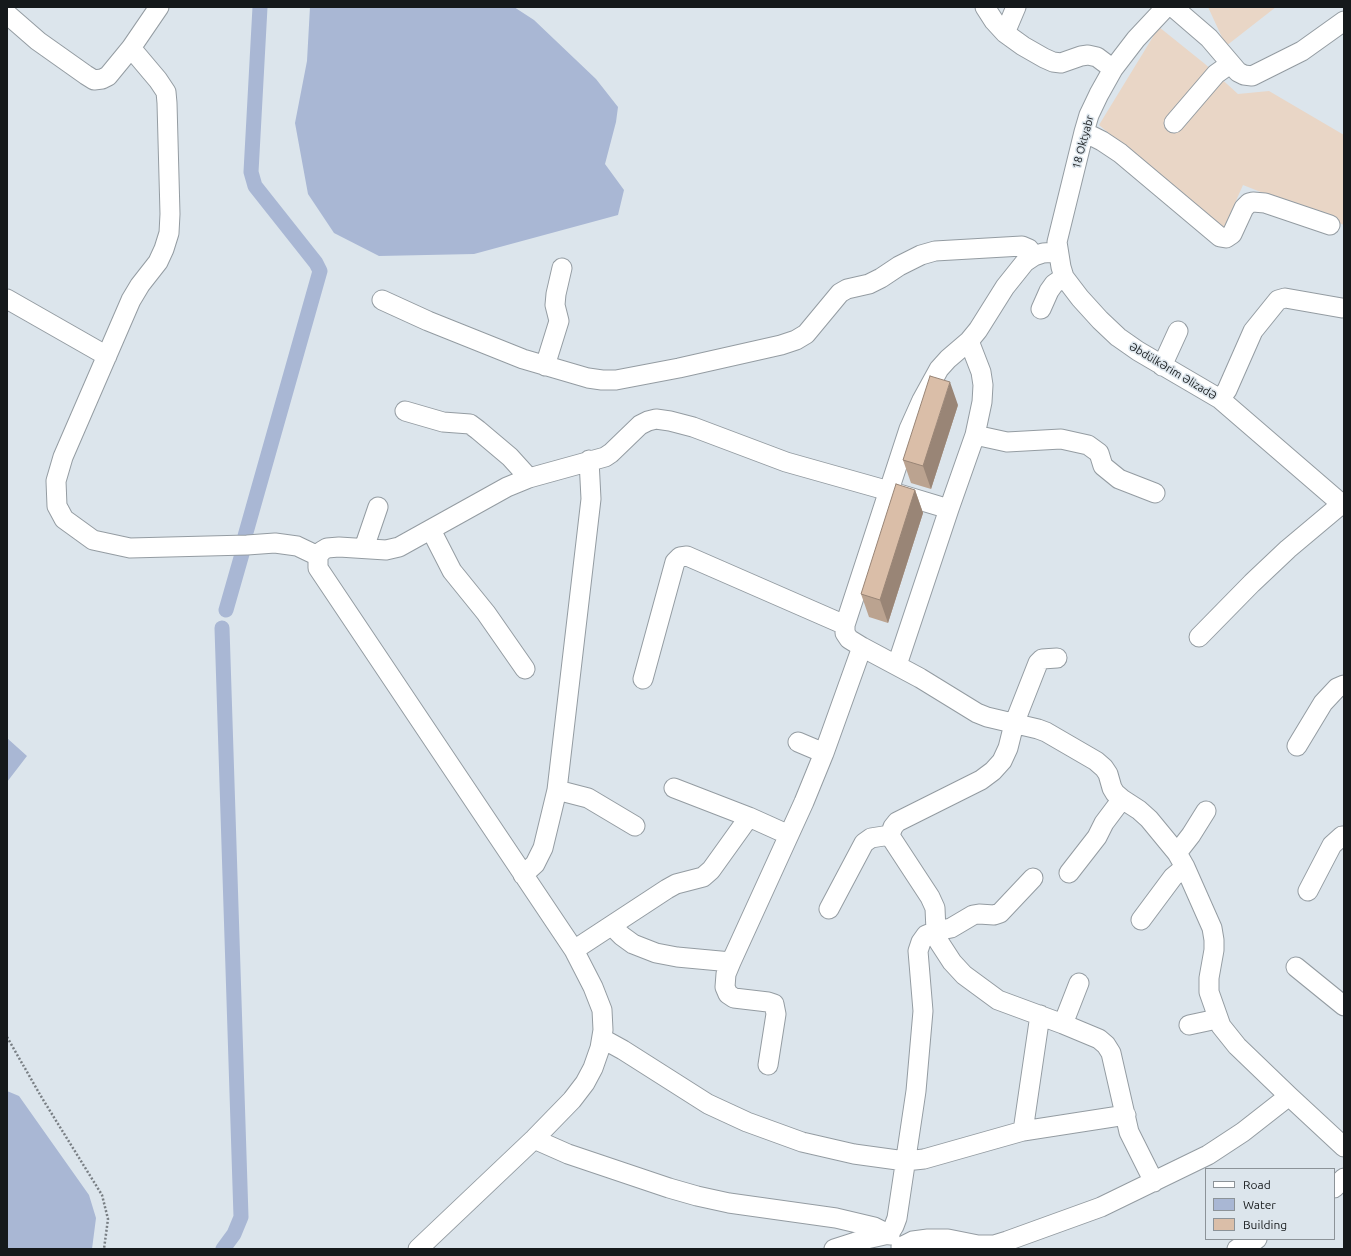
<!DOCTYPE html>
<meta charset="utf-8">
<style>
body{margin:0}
#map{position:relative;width:1351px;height:1256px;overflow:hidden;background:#dce5ec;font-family:Ubuntu,sans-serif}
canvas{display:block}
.frame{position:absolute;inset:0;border:8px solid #15191b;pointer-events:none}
.legend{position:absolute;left:1205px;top:1168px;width:130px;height:72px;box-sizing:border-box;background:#dce5ec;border:1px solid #8c9398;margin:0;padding:5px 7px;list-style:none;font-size:12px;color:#15191b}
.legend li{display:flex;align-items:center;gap:8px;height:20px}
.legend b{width:20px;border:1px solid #8c9398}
</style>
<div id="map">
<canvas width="1351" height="1256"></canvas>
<div class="frame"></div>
<ul class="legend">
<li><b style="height:5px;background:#fff"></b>Road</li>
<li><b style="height:11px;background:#a9b7d4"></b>Water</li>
<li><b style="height:11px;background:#dabea8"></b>Building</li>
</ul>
</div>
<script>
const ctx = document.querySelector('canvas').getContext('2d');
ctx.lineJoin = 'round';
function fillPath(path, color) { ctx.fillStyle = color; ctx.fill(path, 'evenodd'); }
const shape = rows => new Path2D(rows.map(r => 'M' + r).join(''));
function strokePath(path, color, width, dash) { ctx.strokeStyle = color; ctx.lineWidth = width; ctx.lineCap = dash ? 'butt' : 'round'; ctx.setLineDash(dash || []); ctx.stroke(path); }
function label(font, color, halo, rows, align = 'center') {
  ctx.font = font + ' Ubuntu,sans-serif'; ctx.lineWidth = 3; ctx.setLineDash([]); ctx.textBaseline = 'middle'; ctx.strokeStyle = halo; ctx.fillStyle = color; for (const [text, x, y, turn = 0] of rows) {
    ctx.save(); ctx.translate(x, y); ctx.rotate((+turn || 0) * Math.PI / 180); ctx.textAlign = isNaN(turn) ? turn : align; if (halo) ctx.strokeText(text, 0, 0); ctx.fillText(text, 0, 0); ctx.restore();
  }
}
fillPath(shape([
 [1208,7,1276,7,1226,46],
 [1159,27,1205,64,1238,94,1269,91,1344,135,1344,225,1243,185,1223,230,1099,125]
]), '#e9d6c6');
fillPath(shape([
 [310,7,514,7,534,20,596,79,618,107,616,122,605,164,624,190,618,215,474,254,379,256,334,233,308,194,295,123,307,61],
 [7,738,27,756,7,782],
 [7,1091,19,1096,89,1195,96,1218,92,1249,7,1249]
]), '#a9b7d4');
strokePath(shape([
 [245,536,320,271,316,263,255,186,251,172,260,7],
 [226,610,242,554],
 [222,628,241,1217,234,1234,223,1249]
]), '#a9b7d4', 15);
const minor = shape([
 [985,7,994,21,1005,33,1023,46,1044,58,1053,62,1061,63,1081,56,1088,55,1097,57,1113,69],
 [1166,7,1136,39,1113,69,1099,94,1089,115,1084,132,1057,242,1061,267,1064,277,1080,298,1100,320,1118,337,1138,351,1220,399,1344,506],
 [1173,7,1209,38,1238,72,1244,75,1252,76,1302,51,1344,21],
 [7,14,38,41,86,75,94,80,102,79,108,76,131,48,159,7],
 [1005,33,1016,7],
 [131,48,158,80,166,92,167,103,170,214,169,233,164,249,158,262,140,285,131,300,63,457,56,481,57,506,64,519,93,540,130,548,247,545,275,543,297,546,318,556],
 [1174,123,1216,74,1230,64],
 [1084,132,1102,141,1120,153,1220,237,1226,238,1232,234,1244,208,1249,203,1253,202,1265,203,1330,225],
 [1058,252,1043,253,1034,256,1025,262,1005,287,978,330,969,341,948,359,939,369,922,400,909,429,845,625,845,633,849,639,862,647,920,678,977,713,987,717,1038,729,1046,732,1096,761,1104,768,1108,774,1112,788,1115,793,1122,799,1139,810,1149,819,1177,853,1185,867,1212,928,1214,940,1214,950,1209,978,1209,992,1221,1026,1237,1046,1289,1096,1344,1147],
 [7,299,107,356],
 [382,300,428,321,523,359,588,378,602,380,616,380,679,368,781,345,796,340,806,334,840,293,847,289,869,284,881,278,899,266,921,255,935,251,1022,246,1029,249,1034,256],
 [1041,309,1049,291,1054,284,1064,277],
 [545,366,559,321,555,305,556,294,562,268],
 [1162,366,1178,331],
 [1220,399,1227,390,1253,331,1278,300,1285,298,1342,308],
 [405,411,443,422,470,424,478,430,510,457,529,478],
 [975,435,1007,442,1061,439,1088,445,1099,453,1103,466,1119,479,1155,493],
 [431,530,452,571,486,613,525,669],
 [364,548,378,507],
 [1199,637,1252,583,1288,549,1344,502],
 [1057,658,1042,659,1038,663,1014,724,1008,748,1002,761,993,771,981,780,897,822,893,827,890,835,892,839,930,897,935,908,936,931,939,942,952,962,964,975,998,1000,1063,1024,1099,1039,1106,1045,1111,1053,1129,1132,1154,1182],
 [897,665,949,509,975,435,982,402,983,385,981,372,969,341],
 [643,679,675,562,680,557,687,556,845,625],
 [798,742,824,753],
 [1297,746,1323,703,1337,688,1344,685],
 [674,788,749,817,789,835],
 [557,790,588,798,635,826],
 [1177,853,1191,835,1206,811],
 [1069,873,1097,837,1104,823,1122,799],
 [523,875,535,864,543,848,557,790,591,499,589,460],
 [1308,891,1332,845,1342,836,1344,836],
 [829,909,864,843,871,838,890,835],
 [1141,920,1173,877,1185,867],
 [612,926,622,936,633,944,656,953,677,957,731,962],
 [574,950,667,889,676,884,703,877,711,870,749,817],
 [1296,967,1344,1006],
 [1063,1024,1079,983],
 [1189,1025,1217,1019],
 [603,1039,623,1050,708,1104,747,1122,802,1142,854,1154,905,1161,924,1159,1023,1131,1126,1115],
 [768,1065,776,1014,774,1004,768,1002,734,998,728,994,725,987,726,974,731,962,804,802,824,753,862,647],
 [1023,1131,1040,1015],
 [534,1139,568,1154,669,1188,697,1196,729,1203,836,1218,874,1227,890,1235],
 [1334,1188,1344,1178],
 [901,1247,913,1241,928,1239,948,1239,978,1245,994,1245,1007,1241,1101,1207,1208,1155,1243,1132,1289,1096],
 [418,1249,534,1139,572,1100,585,1083,593,1068,600,1048,603,1030,602,1010,593,987,574,950,318,568,318,556,322,551,327,548,339,547,386,550,399,547,507,487,529,478,605,457,611,453,640,425,648,421,656,419,670,421,693,427,786,462,889,491,949,509],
 [834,1249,862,1240,889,1234,894,1226,897,1218,916,1091,923,1011,918,951,921,942,926,935,936,931,951,928,973,915,979,914,994,915,1000,913,1033,878],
 [1237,1249,1257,1239]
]);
strokePath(minor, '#949ca2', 21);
strokePath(shape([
 [7,1037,42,1098,102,1195,108,1219,104,1249]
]), '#797f84', 2.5, [2, 2]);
strokePath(minor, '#fff', 19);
fillPath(shape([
 [958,405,931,489,911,483,903,460],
 [915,490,923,513,888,623,869,617,861,594]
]), '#bba390');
fillPath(shape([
 [950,382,958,405,931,489,923,466],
 [915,490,923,513,888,623,880,600]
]), '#998576');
const building = shape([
 [930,376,950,382,923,466,903,460,930,376],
 [896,484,915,490,880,600,861,594,896,484]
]);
fillPath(building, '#dabea8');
strokePath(building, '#998576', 1);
label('11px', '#15191b', '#dce5ec', [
 ["18 Oktyabr",1083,142,-75],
 ["Əbdülkərim Əlizadə",1173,371,31]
]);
</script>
